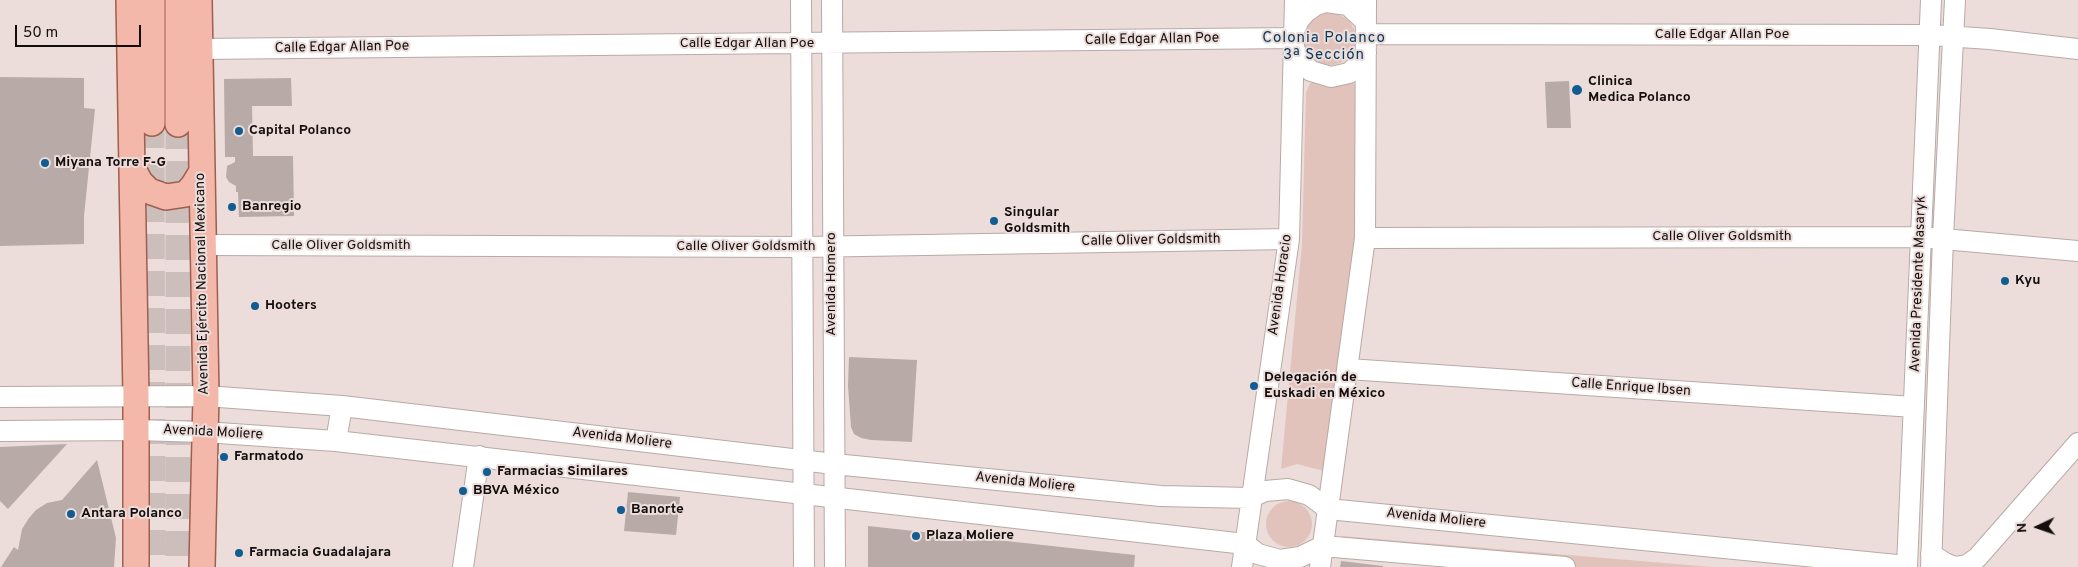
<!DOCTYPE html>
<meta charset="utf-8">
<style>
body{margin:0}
#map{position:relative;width:2078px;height:567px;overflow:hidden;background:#ecddda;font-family:Overpass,sans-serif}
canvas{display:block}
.north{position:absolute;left:2013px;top:502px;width:50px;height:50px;-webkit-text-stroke:4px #ecddda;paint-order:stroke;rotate:267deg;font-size:14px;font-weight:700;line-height:20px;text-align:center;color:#130e0d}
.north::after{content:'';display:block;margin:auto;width:18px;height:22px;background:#130e0d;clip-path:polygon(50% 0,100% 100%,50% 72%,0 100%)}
.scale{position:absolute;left:15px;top:25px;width:126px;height:22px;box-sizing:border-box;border:2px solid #130e0d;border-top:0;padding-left:6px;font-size:15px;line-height:18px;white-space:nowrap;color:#130e0d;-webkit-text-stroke:4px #ecddda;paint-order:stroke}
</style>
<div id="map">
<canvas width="2078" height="567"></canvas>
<div class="north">N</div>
<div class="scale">50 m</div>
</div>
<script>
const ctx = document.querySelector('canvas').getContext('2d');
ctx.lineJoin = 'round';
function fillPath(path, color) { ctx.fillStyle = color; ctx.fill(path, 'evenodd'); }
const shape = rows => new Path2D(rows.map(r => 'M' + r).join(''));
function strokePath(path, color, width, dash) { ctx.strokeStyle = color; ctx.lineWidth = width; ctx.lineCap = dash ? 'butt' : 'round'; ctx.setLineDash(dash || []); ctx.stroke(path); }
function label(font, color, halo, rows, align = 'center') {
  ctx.font = font + ' Overpass,sans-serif'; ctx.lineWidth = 4; ctx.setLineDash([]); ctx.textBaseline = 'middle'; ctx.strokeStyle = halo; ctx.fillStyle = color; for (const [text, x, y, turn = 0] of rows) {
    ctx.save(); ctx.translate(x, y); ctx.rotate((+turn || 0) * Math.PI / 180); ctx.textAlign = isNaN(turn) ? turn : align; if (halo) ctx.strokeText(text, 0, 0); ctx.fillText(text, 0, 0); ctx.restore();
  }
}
fillPath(shape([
 '1304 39a26 26 0 1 1 52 0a26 26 0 1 1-52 0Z',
 [1318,81,1328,83,1353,83,1358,89,1360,231,1328,472,1297,464,1281,469,1302,244,1306,93,1310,83],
 '1266 524a23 23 0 1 1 46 0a23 23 0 1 1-46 0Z',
 [1342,536,1712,567,1541,567,1341,550]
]), '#e1c3bc');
fillPath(shape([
 [0,77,84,78,84,108,95,109,84,216,84,244,0,246],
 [291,78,292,106,252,106,253,156,293,156,294,216,239,217,238,192,236,192,236,186,229,182,226,177,227,166,235,162,235,157,225,157,224,79],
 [1569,81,1571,128,1547,128,1545,82],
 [849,357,917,360,912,442,871,440,861,438,854,434,851,427,848,386],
 [67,444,8,509,0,501,0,447],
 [97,460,116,538,114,567,1,567,14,547,18,550,22,529,29,518,36,510,47,503,62,500],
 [628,492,680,497,676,535,624,531],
 [868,526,1135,555,1134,567,868,567],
 [1341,561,1383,566,1383,567,1340,567]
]), '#b8aaa6');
strokePath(shape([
 [152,123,153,567],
 [178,124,178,567]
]), '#cbbebb', 25, [25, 12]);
const minor = shape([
 [801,0,804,567],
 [832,0,835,567],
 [1294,31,1299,20,1306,12,1316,5,1326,2,1348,5,1366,22],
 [1366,34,1930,35,1990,39,2078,49],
 [1294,48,1300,61,1311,71,1331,77,1349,73,1358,65,1366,53],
 [199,49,1294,38],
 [1365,238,1921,237,2078,251],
 [204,245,802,247,1289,239],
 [1348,369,1914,407],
 [0,397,206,396,342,406,834,464,1161,496,1250,498,1265,491,1288,489,1309,495,1328,509,1907,566],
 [0,431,136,430,204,432,336,441,1245,544,1258,554,1280,560,1300,557,1323,546,1565,567],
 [336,441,342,406],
 [1931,554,1945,563,1955,567,1967,565,1977,558,2078,443],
 [463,567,479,456],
 [1242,567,1289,239,1295,0],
 [1320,567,1365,238,1366,0],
 [1907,567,1931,0],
 [1931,567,1943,238,1955,0]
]);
const major = shape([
 [129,0,136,397,136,567],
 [152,0,152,123],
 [199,0,206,396,202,567],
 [178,124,178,0],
 [133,169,140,182,149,191,166,197,186,194,193,186,201,173]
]);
strokePath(minor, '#b8aaa6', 22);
strokePath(major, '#9f5e4e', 28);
strokePath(minor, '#fff', 20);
strokePath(major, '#f3b8aa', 25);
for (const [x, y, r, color] of [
 [1577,90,6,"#115c90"],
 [239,131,5,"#115c90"],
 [45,163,5,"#115c90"],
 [232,207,5,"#115c90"],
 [994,221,5,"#115c90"],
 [2005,281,5,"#115c90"],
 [255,306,5,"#115c90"],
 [1254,386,5,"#115c90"],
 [224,457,5,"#115c90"],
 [487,472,5,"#115c90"],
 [463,491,5,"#115c90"],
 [621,510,5,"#115c90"],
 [71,514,5,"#115c90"],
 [916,536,5,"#115c90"],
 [239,553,5,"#115c90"]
]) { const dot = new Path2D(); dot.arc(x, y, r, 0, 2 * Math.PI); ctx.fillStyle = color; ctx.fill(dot); strokePath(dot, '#ecddda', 2); }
label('14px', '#130e0d', '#ecddda', [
 ["Calle Edgar Allan Poe",1722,35],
 ["Calle Edgar Allan Poe",1152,40,-1],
 ["Calle Edgar Allan Poe",747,44],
 ["Calle Edgar Allan Poe",342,48,-1],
 ["Calle Oliver Goldsmith",1722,237],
 ["Calle Oliver Goldsmith",1151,241,-1],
 ["Calle Oliver Goldsmith",341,246],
 ["Calle Oliver Goldsmith",746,247],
 ["Avenida Ejército Nacional Mexicano",203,284,-91],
 ["Avenida Homero",832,284,-90],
 ["Avenida Presidente Masaryk",1919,284,-88],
 ["Avenida Horacio",1281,285,-82],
 ["Calle Enrique Ibsen",1631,388,4],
 ["Avenida Moliere",213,433,3],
 ["Avenida Moliere",622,439,7],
 ["Avenida Moliere",1025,483,6],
 ["Avenida Moliere",1436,519,6]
]);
label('bold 14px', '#130e0d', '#ecddda', [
 ["Clinica",1588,82],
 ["Medica Polanco",1588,98],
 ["Capital Polanco",249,131],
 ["Miyana Torre F-G",55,163],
 ["Banregio",242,207],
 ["Singular",1004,213],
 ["Goldsmith",1004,229],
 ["Kyu",2015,281],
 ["Hooters",265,306],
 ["Delegación de",1264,378],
 ["Euskadi en México",1264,394],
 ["Farmatodo",234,457],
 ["Farmacias Similares",497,472],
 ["BBVA México",473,491],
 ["Banorte",631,510],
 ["Antara Polanco",81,514],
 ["Plaza Moliere",926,536],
 ["Farmacia Guadalajara",249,553]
], 'left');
ctx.letterSpacing = '1px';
label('15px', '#05395d', '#ecddda', [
 ["Colonia Polanco",1324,39],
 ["3ª Sección",1324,56]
]);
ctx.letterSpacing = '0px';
</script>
